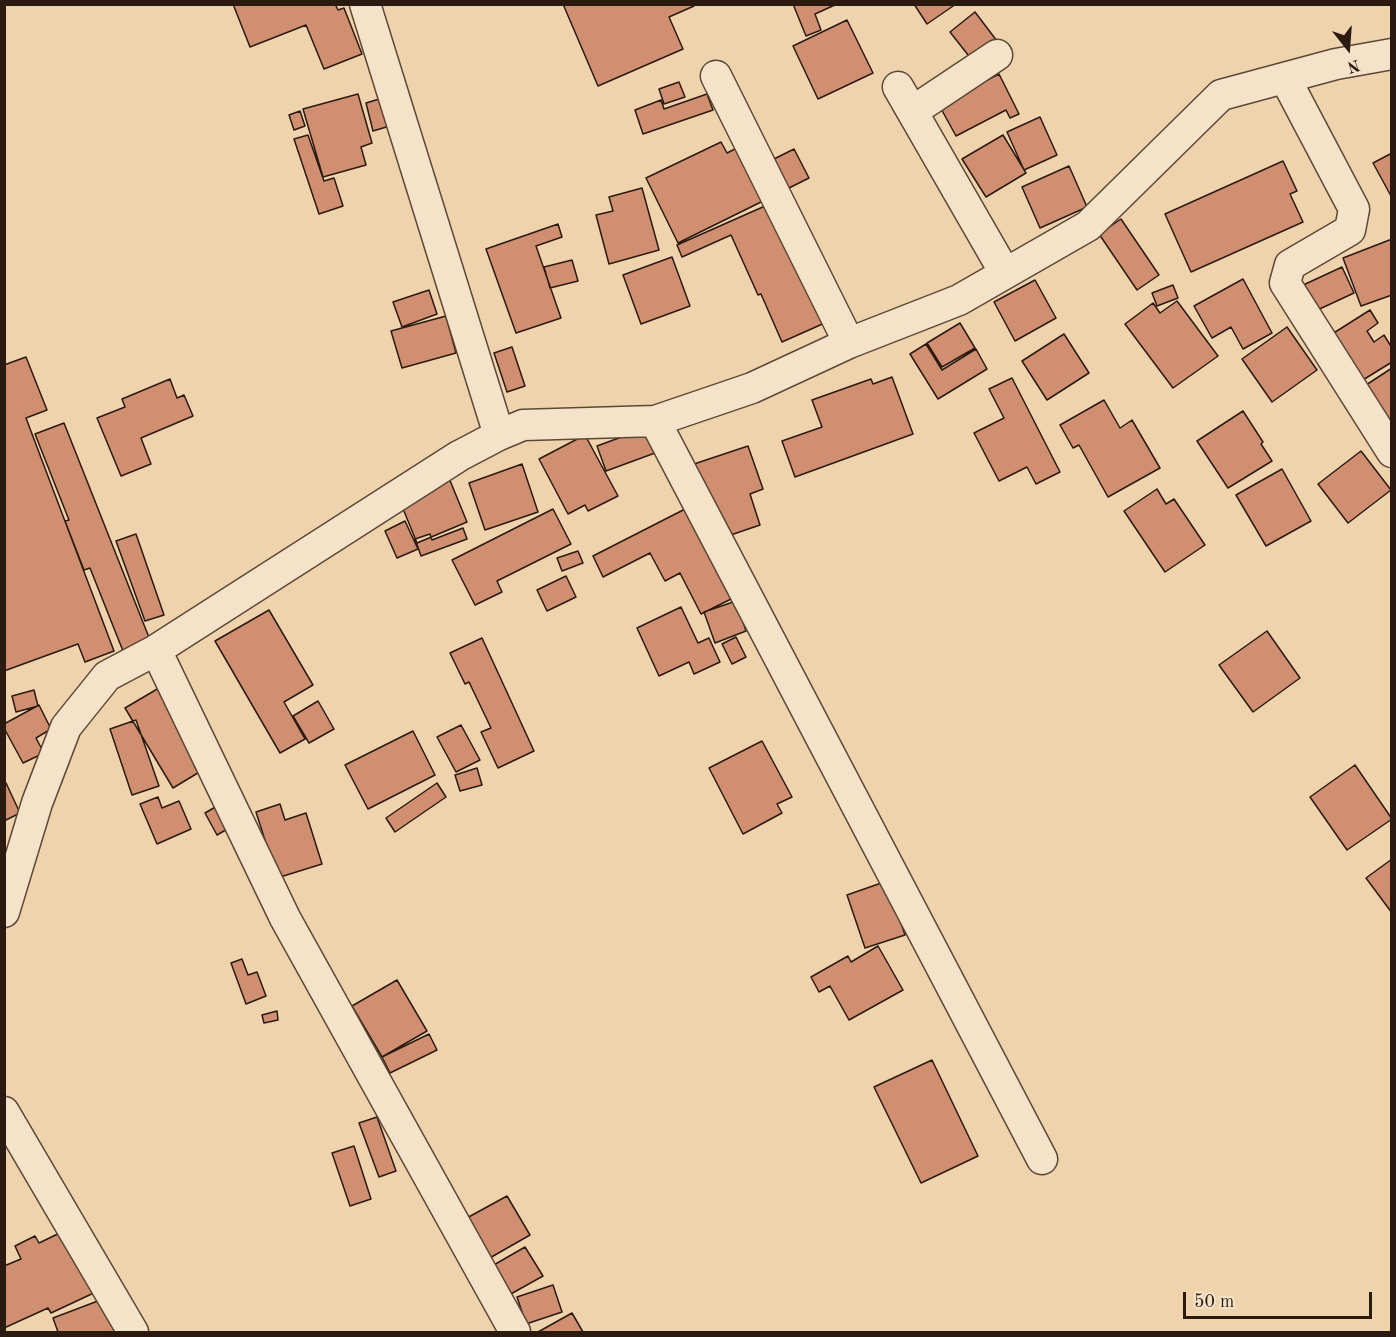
<!DOCTYPE html>
<style>
body{margin:0}
#map{position:relative;width:1396px;height:1337px;overflow:hidden;background:#eed3ac;font-family:"Old Standard TT",serif}
canvas{display:block}
.frame{position:absolute;inset:0;border:6px solid #2b1a10;pointer-events:none}
.north{position:absolute;left:1318px;top:18px;width:60px;height:60px;-webkit-text-stroke:4px #f4e2c9;paint-order:stroke;rotate:163deg;font-size:16px;font-weight:700;line-height:24px;text-align:center;color:#2b1a10}
.north::after{content:'';display:block;margin:auto;width:21px;height:27px;background:#2b1a10;clip-path:polygon(50% 0,100% 100%,50% 72%,0 100%)}
.scale{position:absolute;left:1183px;top:1292px;width:189px;height:27px;box-sizing:border-box;border:3px solid #2b1a10;border-top:0;padding-left:8px;font-size:18px;line-height:21px;white-space:nowrap;color:#2b1a10;-webkit-text-stroke:4px #f4e2c9;paint-order:stroke}
</style>
<div id="map">
<canvas width="1396" height="1337"></canvas>
<div class="frame"></div>
<div class="north">N</div>
<div class="scale">50 m</div>
</div>
<script>
const ctx = document.querySelector('canvas').getContext('2d');
ctx.lineJoin = 'round';
function fillPath(path, color) { ctx.fillStyle = color; ctx.fill(path, 'evenodd'); }
const shape = rows => new Path2D(rows.map(r => 'M' + r).join(''));
function strokePath(path, color, width, dash) { ctx.strokeStyle = color; ctx.lineWidth = width; ctx.lineCap = dash ? 'butt' : 'round'; ctx.setLineDash(dash || []); ctx.stroke(path); }
const building = shape([
 [233,4,335,4,338,10,344,8,362,54,324,69,306,25,250,47,233,4],
 [563,4,693,4,694,6,669,17,683,49,598,86,563,4],
 [793,4,837,4,815,14,821,30,806,36,793,4],
 [914,4,956,4,927,24,914,4],
 [975,12,997,41,972,60,950,32,975,12],
 [847,20,873,73,818,99,793,46,847,20],
 [999,74,1019,114,1010,118,1006,110,956,136,939,105,999,74],
 [679,82,685,97,664,104,659,89,679,82],
 [358,94,372,143,361,147,366,165,323,177,303,109,358,94],
 [707,94,713,110,643,134,635,110,661,100,664,109,707,94],
 [386,97,393,125,373,131,366,103,386,97],
 [300,111,305,126,294,130,289,115,300,111],
 [1040,117,1057,155,1024,170,1007,132,1040,117],
 [308,135,324,181,334,178,343,206,319,214,294,139,308,135],
 [1003,135,1026,173,986,197,962,159,1003,135],
 [721,142,727,153,739,147,765,200,678,243,646,178,721,142],
 [794,149,809,178,787,189,772,160,794,149],
 [1392,153,1392,196,1391,196,1373,163,1392,153],
 [1283,161,1297,191,1290,194,1303,222,1191,272,1165,214,1283,161],
 [1069,166,1087,207,1040,228,1022,187,1069,166],
 [642,188,659,250,609,264,596,215,613,211,609,197,642,188],
 [774,202,827,322,782,342,761,294,758,295,731,235,682,257,677,245,774,202],
 [1121,219,1159,275,1137,290,1099,234,1121,219],
 [558,224,562,237,536,246,561,318,516,333,486,249,558,224],
 [1392,239,1392,295,1361,306,1343,258,1392,239],
 [672,257,690,306,641,324,623,275,672,257],
 [572,260,578,281,550,288,544,267,572,260],
 [1342,267,1354,293,1311,313,1299,287,1342,267],
 [1243,279,1272,333,1243,349,1231,327,1212,338,1194,306,1243,279],
 [1035,280,1056,318,1015,341,994,302,1035,280],
 [1173,285,1178,298,1157,306,1152,293,1173,285],
 [429,290,437,314,402,327,393,302,429,290],
 [1177,301,1218,356,1173,388,1125,324,1153,303,1160,313,1177,301],
 [1370,310,1378,323,1367,331,1374,342,1384,335,1392,348,1392,362,1358,383,1329,336,1370,310],
 [446,316,456,353,402,368,391,331,446,316],
 [960,323,975,348,942,367,927,343,960,323],
 [1287,327,1317,370,1272,402,1242,359,1287,327],
 [1064,334,1089,373,1047,400,1022,361,1064,334],
 [926,344,942,370,976,349,987,369,938,399,910,354,926,344],
 [512,347,525,386,507,392,494,353,512,347],
 [26,357,47,410,26,418,114,651,85,662,78,644,4,671,4,365,26,357],
 [1392,368,1392,431,1363,387,1392,368],
 [892,377,913,434,795,477,782,441,822,427,812,400,871,379,873,384,892,377],
 [1012,378,1060,472,1036,484,1027,467,999,481,974,433,1004,418,989,389,1012,378],
 [170,379,177,398,184,395,193,416,141,438,151,464,121,476,97,418,125,407,122,399,170,379],
 [1104,400,1120,428,1132,420,1160,468,1108,497,1079,445,1073,448,1060,425,1104,400],
 [1243,411,1263,442,1261,444,1272,461,1228,488,1197,441,1243,411],
 [64,423,150,640,123,651,90,568,84,570,65,521,69,520,35,434,64,423],
 [646,428,655,453,606,471,597,446,646,428],
 [585,435,618,496,588,511,585,505,568,514,539,459,585,435],
 [748,446,763,489,750,494,760,525,719,539,694,464,748,446],
 [1361,451,1391,490,1348,523,1318,484,1361,451],
 [522,464,538,512,485,530,469,483,522,464],
 [1282,469,1311,521,1266,546,1236,495,1282,469],
 [449,478,467,522,417,543,399,499,449,478],
 [1157,489,1166,504,1174,499,1205,545,1165,572,1124,511,1157,489],
 [689,507,735,597,701,614,680,573,665,581,650,553,603,577,593,556,689,507],
 [553,509,571,544,497,581,502,592,475,605,452,560,553,509],
 [405,521,418,549,397,558,385,531,405,521],
 [463,528,467,539,421,556,415,539,430,534,432,540,463,528],
 [136,534,164,615,145,621,116,541,136,534],
 [578,551,583,563,562,571,557,558,578,551],
 [566,576,576,597,547,611,537,590,566,576],
 [736,601,746,631,715,643,704,612,736,601],
 [681,607,698,643,709,638,720,662,694,674,689,662,659,676,637,628,681,607],
 [269,610,313,685,284,702,305,739,280,753,215,641,269,610],
 [1267,631,1300,678,1253,712,1219,665,1267,631],
 [736,637,746,657,732,664,722,644,736,637],
 [482,638,534,751,498,768,481,732,491,728,469,682,465,684,450,653,482,638],
 [164,685,211,765,173,788,125,708,164,685],
 [34,690,38,706,16,712,12,696,34,690],
 [318,701,334,729,309,743,293,716,318,701],
 [39,705,51,729,36,738,44,753,23,763,4,728,4,724,39,705],
 [136,720,159,786,132,795,110,729,136,720],
 [461,725,480,760,456,772,437,737,461,725],
 [413,731,435,775,368,809,345,765,413,731],
 [762,741,792,797,777,804,782,813,743,834,709,768,762,741],
 [1355,765,1392,819,1347,850,1310,797,1355,765],
 [477,768,482,785,460,791,455,775,477,768],
 [6,783,20,813,4,821,4,784,6,783],
 [437,783,446,797,395,832,386,818,437,783],
 [158,797,162,808,179,801,191,829,157,844,140,804,158,797],
 [224,802,236,824,217,835,205,813,224,802],
 [280,804,285,820,306,813,322,864,277,878,256,812,280,804],
 [1392,859,1392,913,1366,878,1392,859],
 [887,881,905,935,865,948,847,895,887,881],
 [878,946,903,990,849,1020,830,986,819,992,811,977,848,956,851,962,878,946],
 [242,959,248,975,257,972,266,996,246,1004,231,963,242,959],
 [397,980,427,1031,382,1057,352,1006,397,980],
 [277,1011,278,1020,264,1023,262,1015,277,1011],
 [429,1034,437,1050,390,1073,382,1057,429,1034],
 [932,1060,978,1156,921,1183,874,1087,932,1060],
 [377,1117,396,1171,379,1177,359,1123,377,1117],
 [354,1146,371,1199,350,1206,332,1153,354,1146],
 [507,1196,530,1235,488,1259,465,1219,507,1196],
 [68,1229,98,1291,51,1313,48,1308,4,1328,4,1266,21,1259,15,1246,35,1236,39,1243,68,1229],
 [525,1247,543,1276,509,1295,492,1266,525,1247],
 [553,1285,562,1312,526,1324,517,1297,553,1285],
 [111,1296,124,1332,58,1332,53,1318,111,1296],
 [572,1313,583,1332,538,1332,572,1313]
]);
fillPath(building, '#d18f72');
strokePath(building, '#2b1a10', 1.5);
const street = shape([
 [365,4,499,435],
 [716,76,849,343],
 [1285,78,1354,209,1350,230,1290,265,1285,283,1392,452],
 [898,87,1005,273],
 [913,111,997,55],
 [655,421,1042,1159],
 [156,650,285,918,515,1332],
 [4,912,37,803,66,727,107,676,156,650,459,456,499,435,523,425,655,421,752,388,849,343,959,300,1088,226,1221,95,1336,64,1392,54],
 [4,1112,133,1332]
]);
strokePath(street, '#5c4837', 33);
strokePath(street, '#f4e2c9', 30);
</script>
